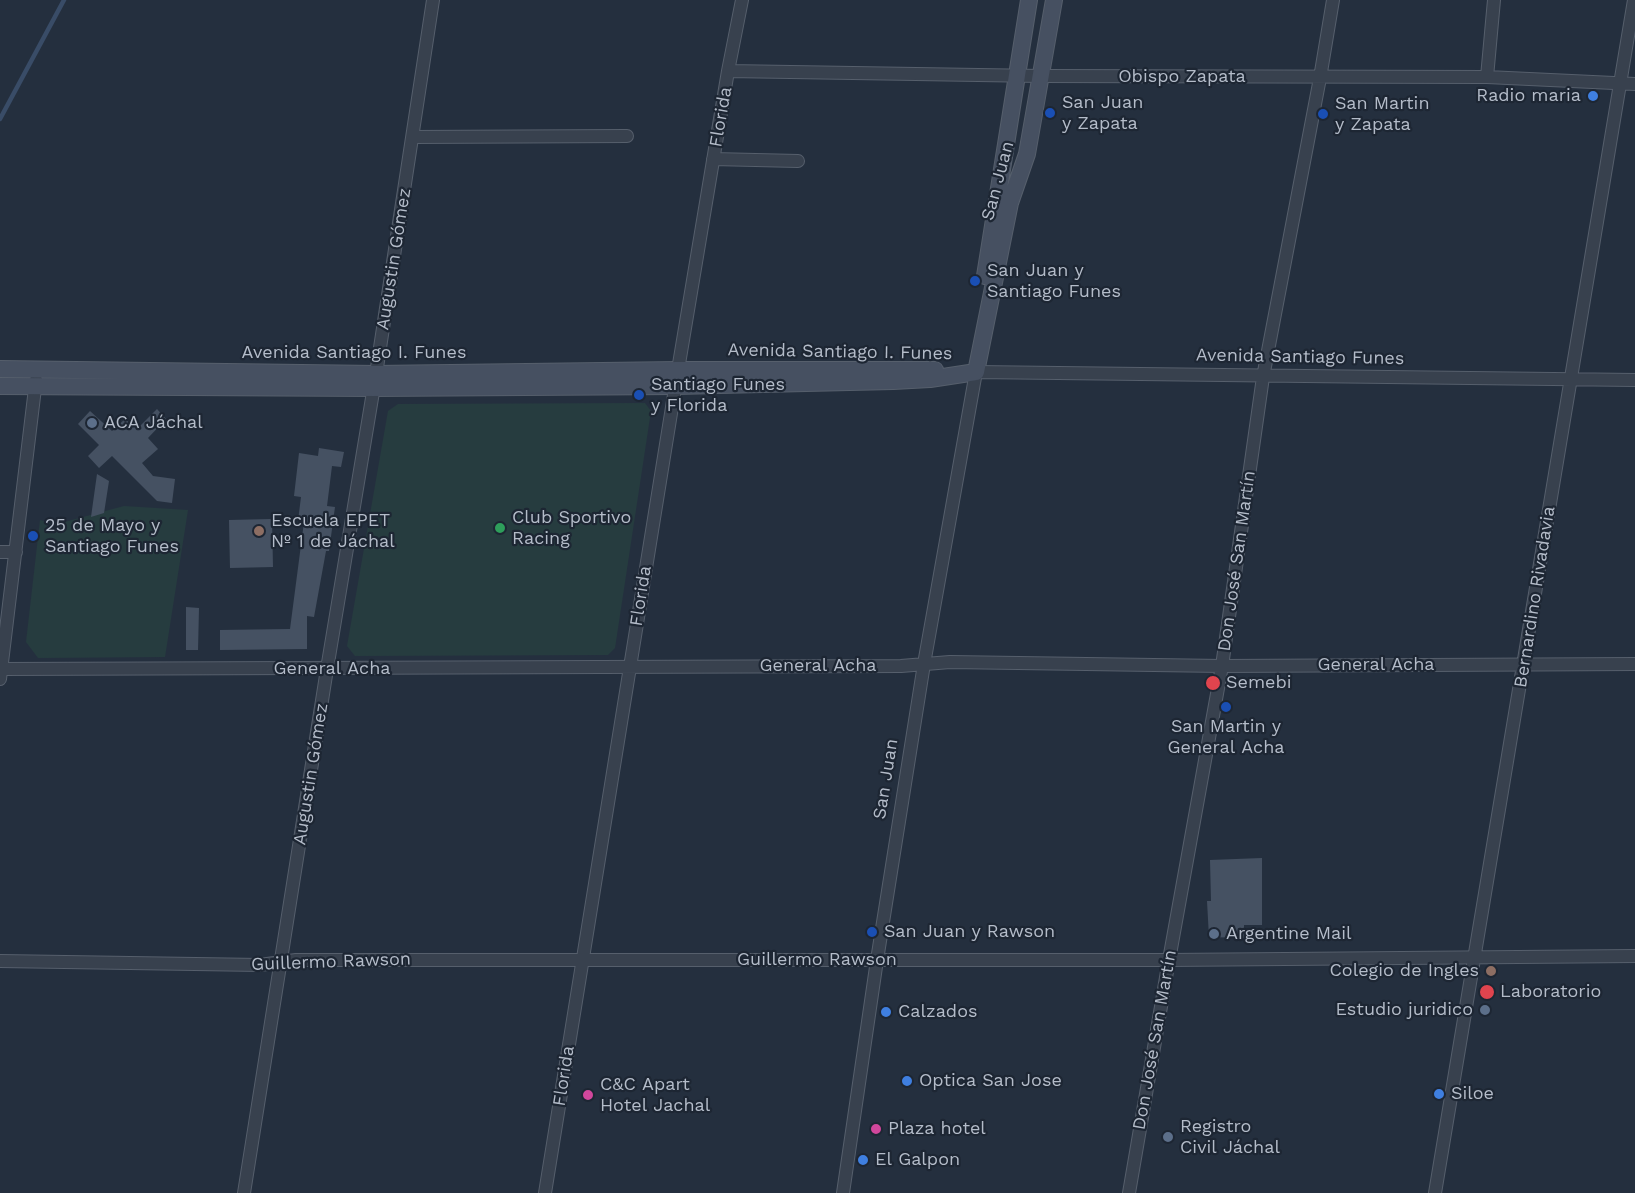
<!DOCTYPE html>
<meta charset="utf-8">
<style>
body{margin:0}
canvas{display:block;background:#242f3e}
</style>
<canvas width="1635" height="1193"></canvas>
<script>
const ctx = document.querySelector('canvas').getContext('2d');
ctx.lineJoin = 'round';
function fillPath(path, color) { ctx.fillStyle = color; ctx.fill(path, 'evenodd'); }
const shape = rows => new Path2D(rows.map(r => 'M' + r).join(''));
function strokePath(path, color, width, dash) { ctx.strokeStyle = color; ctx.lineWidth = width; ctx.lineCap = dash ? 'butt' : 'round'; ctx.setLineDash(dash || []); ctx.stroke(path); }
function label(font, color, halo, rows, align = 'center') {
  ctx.font = font + ' "Work Sans",sans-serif'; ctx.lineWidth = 4.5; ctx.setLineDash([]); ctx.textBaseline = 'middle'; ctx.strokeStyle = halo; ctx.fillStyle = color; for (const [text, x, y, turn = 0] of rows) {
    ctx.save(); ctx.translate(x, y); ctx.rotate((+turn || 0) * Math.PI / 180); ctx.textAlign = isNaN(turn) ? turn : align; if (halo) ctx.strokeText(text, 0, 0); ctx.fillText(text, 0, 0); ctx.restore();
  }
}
fillPath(shape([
 [645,403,651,411,615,648,608,655,355,656,347,646,388,411,398,404],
 [124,506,188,510,165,657,38,658,26,642,40,520,57,524]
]), '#263c3f');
strokePath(shape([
 [0,119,64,0]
]), '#394c67', 4.5);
fillPath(shape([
 [157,409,166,419,148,438,158,449,142,463,153,476,175,479,172,503,157,501,112,456,99,468,88,456,99,445,78,424,90,411,112,431,125,419,137,429],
 [319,448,344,452,341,467,332,466,327,506,335,507,329,551,326,551,314,617,307,616,307,649,220,650,220,630,290,629,304,522,298,521,301,497,294,496,299,453,318,456],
 [97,474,109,481,104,513,91,517],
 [272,519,273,567,230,568,229,520],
 [186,607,199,608,198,650,186,650],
 [1262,858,1262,925,1244,925,1244,938,1209,937,1207,901,1211,901,1210,860]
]), '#455162');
const street = shape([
 [728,71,1041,76,1487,77,1635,84],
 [1487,77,1494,0],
 [413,137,627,136],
 [713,159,798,161],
 [0,552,16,552],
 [1,669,901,666,950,662,1222,666,1635,664],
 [0,679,36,380],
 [0,961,260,965,296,960,1169,960,1635,956],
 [244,1193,327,669,376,374,433,0],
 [545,1193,678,370,728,71,742,0],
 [843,1193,877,960,924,664,976,372,1635,380],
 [1129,1193,1169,960,1222,666,1263,377,1320,78,1333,0],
 [1435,1193,1634,0]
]);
const secondary = shape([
 [985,276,1029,0],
 [0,369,376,374,678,370,935,370],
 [976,372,1010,203,1027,154,1054,0],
 [0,386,373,388,676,386,893,381,930,379,976,372]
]);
strokePath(street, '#565f6c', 14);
strokePath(secondary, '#565f6c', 18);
strokePath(street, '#38414e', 12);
strokePath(secondary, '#465061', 16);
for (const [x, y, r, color] of [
 [1593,96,6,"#3f7fe0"],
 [1050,113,6,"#1a4fb4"],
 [1323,114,6,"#1a4fb4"],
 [975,281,6,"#1a4fb4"],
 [639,395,6,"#1a4fb4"],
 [92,423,6,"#5c6f8a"],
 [500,528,6,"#2e9e5b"],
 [259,531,6,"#8d6e63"],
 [33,536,6,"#1a4fb4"],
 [1213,683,8,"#e0444e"],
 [1226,707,6,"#1a4fb4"],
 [872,932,6,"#1a4fb4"],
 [1214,934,6,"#5c6f8a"],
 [1491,971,6,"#8d6e63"],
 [1487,992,8,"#e0444e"],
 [1485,1010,6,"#5c6f8a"],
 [886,1012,6,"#3f7fe0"],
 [907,1081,6,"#3f7fe0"],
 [1439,1094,6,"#3f7fe0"],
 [588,1095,6,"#d1479c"],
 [876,1129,6,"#d1479c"],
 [1168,1137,6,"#5c6f8a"],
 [863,1160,6,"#3f7fe0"]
]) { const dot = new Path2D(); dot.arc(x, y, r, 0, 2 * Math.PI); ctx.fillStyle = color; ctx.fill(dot); strokePath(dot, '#1d2633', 2); }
label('18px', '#b4bcc9', '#1d2633', [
 ["Obispo Zapata",1182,77],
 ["Florida",721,117,-80],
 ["San Juan",998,181,-75],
 ["Augustin Gómez",394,259,-81],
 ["Avenida Santiago I. Funes",840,352,1],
 ["Avenida Santiago I. Funes",354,353],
 ["Avenida Santiago Funes",1300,357,1],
 ["Don José San Martín",1237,561,-82],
 ["Florida",641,596,-81],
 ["Bernardino Rivadavia",1535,597,-81],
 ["General Acha",1376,665],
 ["General Acha",818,666],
 ["General Acha",332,669],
 ["Augustin Gómez",311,774,-81],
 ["San Juan",886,779,-81],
 ["Guillermo Rawson",817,960],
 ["Guillermo Rawson",331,962,-2],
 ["Don José San Martín",1155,1040,-80],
 ["Florida",564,1076,-81]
]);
label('18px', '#b4bcc9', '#1d2633', [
 ["Radio maria",1581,96,"right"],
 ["San Juan",1062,103],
 ["y Zapata",1062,124],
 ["San Martin",1335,104],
 ["y Zapata",1335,125],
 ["San Juan y",987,271],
 ["Santiago Funes",987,292],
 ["Santiago Funes",651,385],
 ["y Florida",651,406],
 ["ACA Jáchal",104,423],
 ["Club Sportivo",512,518],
 ["Racing",512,539],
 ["Escuela EPET",271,521],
 ["Nº 1 de Jáchal",271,542],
 ["25 de Mayo y",45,526],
 ["Santiago Funes",45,547],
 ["Semebi",1226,683],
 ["San Martin y",1226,727,"center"],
 ["General Acha",1226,748,"center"],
 ["San Juan y Rawson",884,932],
 ["Argentine Mail",1226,934],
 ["Colegio de Ingles",1479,971,"right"],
 ["Laboratorio",1500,992],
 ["Estudio juridico",1473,1010,"right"],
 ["Calzados",898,1012],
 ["Optica San Jose",919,1081],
 ["C&C Apart",600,1085],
 ["Hotel Jachal",600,1106],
 ["Siloe",1451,1094],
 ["Registro",1180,1127],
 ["Civil Jáchal",1180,1148],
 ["Plaza hotel",888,1129],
 ["El Galpon",875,1160]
], 'left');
</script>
